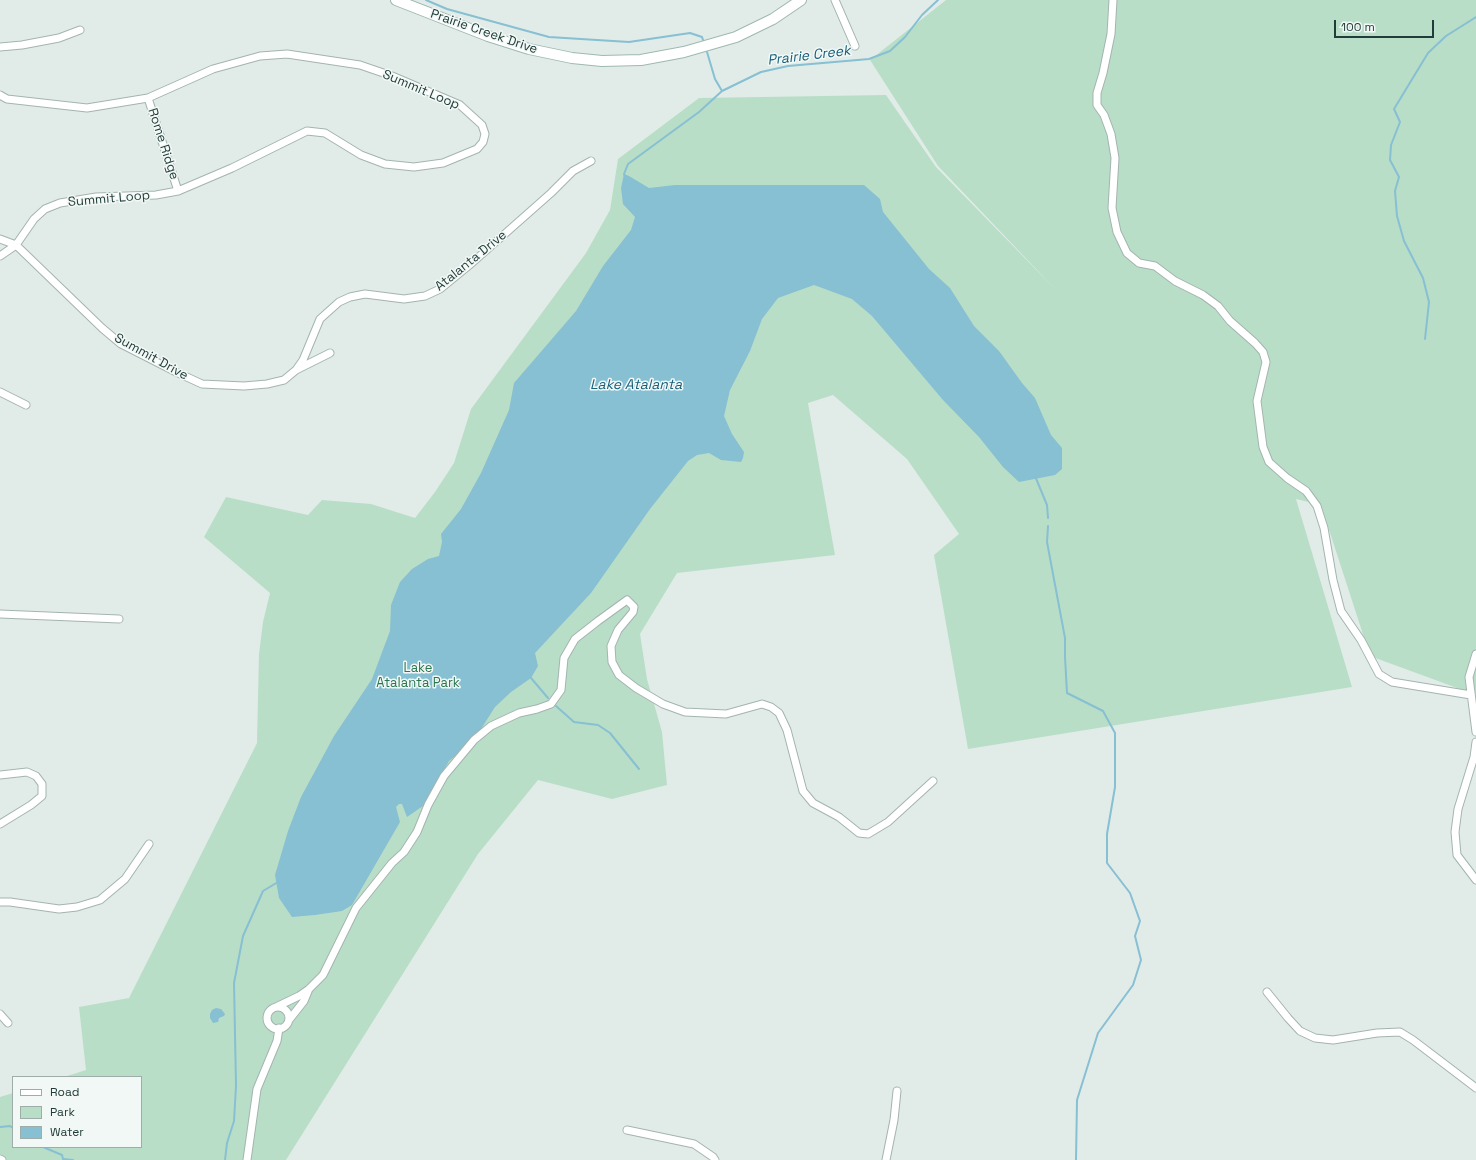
<!DOCTYPE html>
<style>
body{margin:0}
#map{position:relative;width:1476px;height:1160px;overflow:hidden;background:#e1ece8;font-family:"Space Grotesk",sans-serif}
canvas{display:block}
.legend{position:absolute;left:12px;top:1076px;width:130px;height:72px;box-sizing:border-box;background:#f2f8f6;border:1px solid #9eadaa;margin:0;padding:5px 7px;list-style:none;font-size:12px;color:#213d39}
.legend li{display:flex;align-items:center;gap:8px;height:20px}
.legend b{width:20px;border:1px solid #9eadaa}
.scale{position:absolute;left:1334px;top:20px;width:100px;height:18px;box-sizing:border-box;border:2px solid #213d39;border-top:0;padding-left:5px;font-size:12px;line-height:14px;white-space:nowrap;color:#213d39;-webkit-text-stroke:3px #f2f8f6;paint-order:stroke}
</style>
<div id="map">
<canvas width="1476" height="1160"></canvas>
<ul class="legend">
<li><b style="height:5px;background:#fff"></b>Road</li>
<li><b style="height:11px;background:#b9dec7"></b>Park</li>
<li><b style="height:11px;background:#87bfd3"></b>Water</li>
</ul>
<div class="scale">100 m</div>
</div>
<script>
const ctx = document.querySelector('canvas').getContext('2d');
ctx.lineJoin = 'round';
function fillPath(path, color) { ctx.fillStyle = color; ctx.fill(path, 'evenodd'); }
const shape = rows => new Path2D(rows.map(r => 'M' + r).join(''));
function strokePath(path, color, width, dash) { ctx.strokeStyle = color; ctx.lineWidth = width; ctx.lineCap = dash ? 'butt' : 'round'; ctx.setLineDash(dash || []); ctx.stroke(path); }
function label(font, color, halo, rows, align = 'center') {
  ctx.font = font + ' "Space Grotesk",sans-serif'; ctx.lineWidth = 3; ctx.setLineDash([]); ctx.textBaseline = 'middle'; ctx.strokeStyle = halo; ctx.fillStyle = color; for (const [text, x, y, turn = 0] of rows) {
    ctx.save(); ctx.translate(x, y); ctx.rotate((+turn || 0) * Math.PI / 180); ctx.textAlign = isNaN(turn) ? turn : align; if (halo) ctx.strokeText(text, 0, 0); ctx.fillText(text, 0, 0); ctx.restore();
  }
}
fillPath(shape([
 [946,0,1476,0,1476,693,1468,692,1370,656,1321,505,1296,499,1352,687,968,749,934,555,959,534,907,459,833,395,808,403,835,555,677,573,640,634,647,679,662,732,667,785,612,799,538,780,478,854,286,1160,0,1160,0,1097,13,1093,13,1147,141,1147,141,1077,64,1077,86,1070,79,1007,129,998,257,743,259,654,263,622,270,593,204,537,226,497,308,515,322,500,371,504,415,518,435,492,454,463,471,409,586,253,610,210,618,159,699,98,886,95,936,167,1057,291,938,166,870,60]
]), '#b9dec7');
fillPath(shape([
 [624,174,629,176,649,188,675,185,864,185,880,199,883,212,929,269,950,288,974,326,999,351,1022,383,1035,398,1051,435,1062,448,1062,469,1055,475,1019,482,1003,467,979,437,943,400,872,316,852,299,814,285,778,298,762,319,750,351,730,390,724,416,732,434,744,452,743,458,741,462,721,460,709,453,697,455,688,461,650,509,591,593,535,653,538,666,531,678,511,692,495,707,474,740,449,761,423,806,407,817,402,804,399,804,396,807,400,822,352,905,342,911,315,915,292,917,279,898,275,875,288,831,301,797,334,736,372,679,390,631,391,605,400,582,412,569,428,559,439,556,442,542,441,534,461,509,481,473,509,410,514,383,576,311,603,266,631,230,635,217,623,204,621,188],
 [216,1008,221,1009,225,1014,224,1016,219,1018,218,1022,213,1023,210,1018,210,1014,212,1010]
]), '#87bfd3');
strokePath(shape([
 [426,0,447,9,549,37,629,42,690,33,702,37,703,40],
 [707,52,715,79,722,91],
 [625,177,624,174,628,164,699,112,722,91,761,72,788,66,869,59,890,51,905,37,922,15,938,0],
 [1425,339,1429,302,1423,278,1404,241,1397,216,1395,191,1399,177,1390,160,1391,145,1400,122,1394,109,1428,53,1446,36,1476,17],
 [1035,476,1047,505,1048,518],
 [1048,526,1047,542,1065,638,1065,657,1067,693,1103,711,1115,733,1115,787,1107,834,1107,863,1130,893,1140,921,1135,936,1141,960,1133,985,1098,1033,1077,1100,1076,1160],
 [531,678,548,698],
 [556,706,574,722,598,725,610,733,639,769],
 [0,1127,10,1126,13,1128],
 [43,1147,62,1155,63,1159,73,1160],
 [225,1160,227,1143,234,1121,236,1086,234,983,243,936,263,891,278,882]
]), '#87bfd3', 2);
const street = shape([
 [835,0,855,46],
 [1113,0,1111,34,1103,73,1097,93,1097,105,1104,115,1111,134,1115,158,1112,208,1117,232,1127,253,1139,263,1155,266,1175,281,1203,295,1218,306,1230,321,1255,343,1263,352,1266,362,1257,401,1263,447,1269,462,1287,478,1306,491,1317,506,1324,528,1333,580,1341,611,1361,640,1379,674,1392,682,1471,695],
 [0,47,22,45,59,38,80,30],
 [0,95,7,99,87,108,148,98,213,69,260,56,287,54,360,65,392,76,460,105,482,125,485,134,483,142,477,149,443,163,414,167,385,164,361,155,325,133,307,131,232,168,178,191,156,195,96,197,60,203,45,209,34,219,16,245,0,256],
 [148,98,178,191],
 [0,239,16,245,102,328,121,344,176,372,202,384,244,386,267,384,284,380,296,370,330,353],
 [296,370,303,360,320,319,339,302,350,297,365,294,404,299,425,296,440,289,473,262,551,193,573,171,591,161],
 [0,392,26,405],
 [0,614,119,619],
 [1476,654,1469,677,1476,732],
 [1476,742,1474,757,1458,809,1455,832,1457,855,1476,880],
 [0,775,27,772,36,776,42,784,42,796,31,805,0,824],
 [0,902,10,902,59,909,77,907,100,900,125,879,149,844],
 [1267,992,1288,1018,1300,1031,1315,1038,1333,1040,1377,1033,1400,1032,1413,1040,1476,1088],
 [276,1007,299,996,309,989,323,975,356,908,392,863,404,852,417,832,428,805,444,776,474,740,491,726,519,713,537,709,551,704,561,690,564,658,575,639,598,621,627,600,634,607,633,612,618,630,611,646,612,662,619,675,636,688,663,704,685,712,726,714,762,704,771,707,779,713,787,730,803,791,813,803,839,817,859,833,868,834,888,822,933,781],
 '267 1018a11 11 0 1 1 22 0a11 11 0 1 1-22 0Z',
 [0,1014,8,1023],
 [289,1020,304,1001,309,989],
 [627,1130,694,1144,713,1157,715,1160],
 [0,1159,2,1160],
 [247,1160,257,1089,277,1041,279,1028],
 [886,1160,894,1120,897,1091]
]);
const secondary = shape([
 [396,0,488,36,529,49,572,58,602,61,641,60,684,52,736,37,773,19,801,0]
]);
strokePath(street, '#a4b4b0', 9);
strokePath(secondary, '#9fb8b2', 12);
strokePath(street, '#fff', 7);
strokePath(secondary, '#fff', 10);
label('13px', '#213d39', '#f2f8f6', [
 ["Prairie Creek Drive",484,32,19],
 ["Summit Loop",421,90,23],
 ["Rome Ridge",163,144,72],
 ["Summit Loop",109,199,-5],
 ["Atalanta Drive",471,261,-39],
 ["Summit Drive",151,357,29]
]);
label('13px', '#2a754f', '#f2f8f6', [
 ["Lake",418,668],
 ["Atalanta Park",418,683]
]);
label('italic 14px', '#19607b', '#f2f8f6', [
 ["Prairie Creek",809,56,-7],
 ["Lake Atalanta",636,385]
]);
</script>
